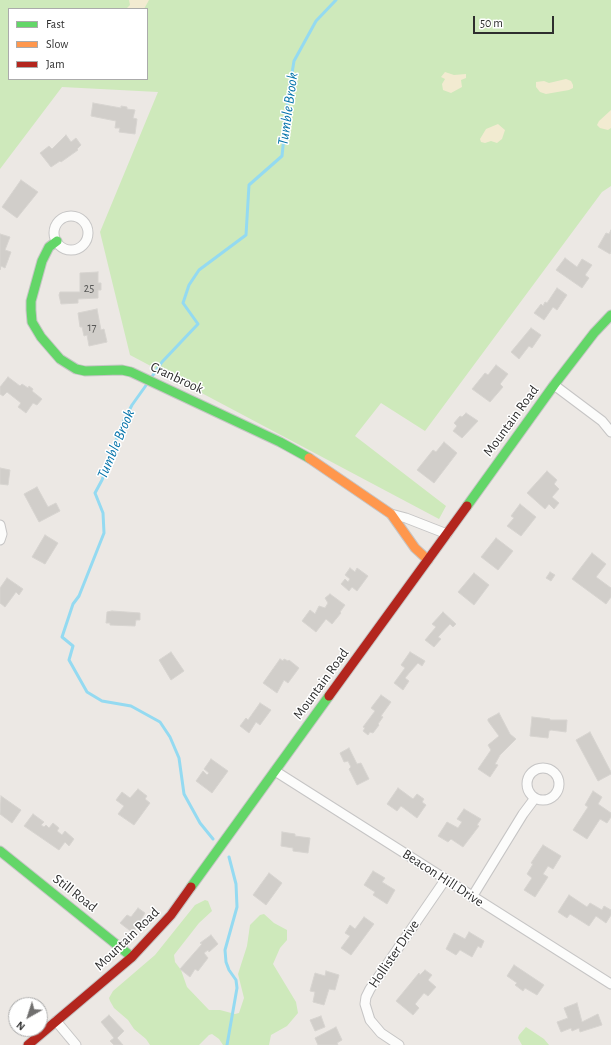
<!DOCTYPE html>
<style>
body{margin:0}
#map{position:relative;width:611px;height:1045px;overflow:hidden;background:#ece8e4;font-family:"Alegreya Sans",sans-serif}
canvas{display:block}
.legend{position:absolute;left:8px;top:8px;width:140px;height:72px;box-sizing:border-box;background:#fff;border:1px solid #ababab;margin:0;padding:5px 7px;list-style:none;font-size:12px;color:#2e2e2e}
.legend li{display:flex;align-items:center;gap:8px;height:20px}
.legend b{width:20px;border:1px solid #ababab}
.north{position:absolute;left:8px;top:997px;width:40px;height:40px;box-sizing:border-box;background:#fff;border:1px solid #ababab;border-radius:50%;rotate:219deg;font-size:11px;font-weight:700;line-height:16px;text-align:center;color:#2e2e2e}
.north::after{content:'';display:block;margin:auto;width:14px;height:18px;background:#706f6e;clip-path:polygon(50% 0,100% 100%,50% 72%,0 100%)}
.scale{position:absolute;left:473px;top:16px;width:81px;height:18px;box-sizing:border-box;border:2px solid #2e2e2e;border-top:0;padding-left:5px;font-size:12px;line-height:14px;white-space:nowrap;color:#2e2e2e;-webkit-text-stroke:3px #fff;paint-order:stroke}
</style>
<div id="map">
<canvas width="611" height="1045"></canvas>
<ul class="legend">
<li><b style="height:5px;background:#63d668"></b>Fast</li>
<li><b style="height:5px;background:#ff974d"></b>Slow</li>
<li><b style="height:5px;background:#b3261e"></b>Jam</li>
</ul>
<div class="north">N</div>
<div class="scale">50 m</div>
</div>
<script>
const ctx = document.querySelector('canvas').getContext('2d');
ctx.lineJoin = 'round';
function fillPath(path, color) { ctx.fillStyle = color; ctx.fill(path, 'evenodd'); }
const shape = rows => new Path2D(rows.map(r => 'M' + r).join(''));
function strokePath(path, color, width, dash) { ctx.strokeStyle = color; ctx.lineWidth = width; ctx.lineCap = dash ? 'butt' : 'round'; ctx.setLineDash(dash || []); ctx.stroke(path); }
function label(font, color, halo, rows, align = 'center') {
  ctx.font = font + ' "Alegreya Sans",sans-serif'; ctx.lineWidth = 3; ctx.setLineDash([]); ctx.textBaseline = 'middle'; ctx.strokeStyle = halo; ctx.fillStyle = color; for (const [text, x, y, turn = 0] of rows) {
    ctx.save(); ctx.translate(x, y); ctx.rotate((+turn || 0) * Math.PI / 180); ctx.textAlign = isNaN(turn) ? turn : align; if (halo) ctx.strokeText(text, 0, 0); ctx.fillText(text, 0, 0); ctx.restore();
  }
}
fillPath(shape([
 [0,0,611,0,611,186,602,192,425,431,381,403,355,436,446,506,439,519,130,355,100,232,158,92,62,87,0,169],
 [9,9,147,9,147,79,9,79],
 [205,900,208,901,212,911,199,923,174,955,175,962,181,970,187,987,209,1010,220,1010,235,1014,239,1013,244,998,238,974,247,946,250,925,260,915,264,914,274,923,287,930,287,940,280,948,273,964,296,1002,298,1013,287,1026,271,1035,269,1045,223,1045,219,1039,212,1034,209,1035,199,1045,150,1045,146,1039,134,1029,128,1020,114,1008,110,1001,109,998,113,991,155,955,195,905],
 [526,1027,544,1039,549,1045,522,1045,518,1038,519,1035]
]), '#cee9bb');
fillPath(shape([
 [129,0,149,0,144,9,126,9,130,5],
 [445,72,454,75,466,74,466,78,461,80,462,87,451,93,443,90,442,84,445,79,441,77],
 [566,79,571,81,573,85,573,88,569,90,546,94,540,92,536,87,536,82,544,81,549,83],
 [611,110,611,128,608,130,600,128,597,125,599,121],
 [498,124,505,130,502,139,497,143,491,141,485,143,481,142,480,139,486,129]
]), '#f2ebd1');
strokePath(shape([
 [151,378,162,362,198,324,183,303,189,285,199,270,246,235,249,185,282,156,288,98,294,61,316,21,336,0],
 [147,384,132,405,121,426,102,480,95,493,103,513,104,533,79,596,73,604,62,637,73,646,69,660,87,692,102,701,131,706,160,722,170,737,179,758,184,794,200,823,213,839],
 [227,1045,237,988,236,980,229,970,226,962,225,950,237,907,236,884,229,857]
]), '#94daf1', 3);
const building = shape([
 [93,103,121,108,121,106,127,107,127,109,135,110,133,118,137,119,135,134,119,132,120,128,115,128,116,121,91,116,93,103],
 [66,135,71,142,76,138,81,145,77,149,78,150,61,162,60,161,51,167,40,153,49,146,52,149,66,135],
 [21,180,38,192,17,218,2,207,21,180],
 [611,230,611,252,610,254,598,247,606,233,609,234,611,230],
 [0,234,10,237,5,250,11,252,5,268,1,266,0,270,0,234],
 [565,258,577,267,582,259,592,265,585,275,589,278,582,288,556,270,565,258],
 [98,272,98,283,101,283,101,290,98,290,98,298,78,299,78,303,61,304,59,295,60,292,80,292,80,273,98,272],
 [557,288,567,295,557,310,553,307,544,320,534,313,541,304,543,306,545,302,547,303,557,288],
 [97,309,101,330,104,329,107,342,89,346,87,335,84,336,82,327,80,327,78,313,97,309],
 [531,328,541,335,532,348,529,346,519,359,511,352,531,328],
 [496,365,508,374,500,384,503,387,490,402,472,389,485,373,488,375,496,365],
 [8,377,20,386,22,384,28,388,29,386,33,389,32,391,42,399,37,405,33,403,26,413,18,407,21,403,7,392,3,396,0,394,0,387,8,377],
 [466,413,478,421,462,438,453,431,457,426,454,423,460,416,462,417,466,413],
 [444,442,457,453,434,483,417,470,433,450,436,452,444,442],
 [0,468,10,470,8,485,0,484,0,468],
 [547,471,557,480,554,484,559,489,552,497,559,503,554,509,549,504,545,509,527,493,547,471],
 [37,487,48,507,56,503,60,511,39,522,24,494,37,487],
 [520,504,536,517,521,536,507,526,514,518,511,516,520,504],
 [45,535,58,543,45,564,32,557,45,535],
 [496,538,513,551,498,570,481,557,496,538],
 [592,553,606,564,596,577,611,588,611,597,606,604,572,579,592,553],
 [350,568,355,572,357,568,368,576,357,591,352,587,349,591,341,584,345,579,348,582,350,579,345,575,350,568],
 [550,572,555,575,551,581,546,578,550,572],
 [474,573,489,585,474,605,458,592,474,573],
 [7,578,23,589,19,595,16,592,5,607,0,603,0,588,7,578],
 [330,594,345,605,340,612,341,613,332,624,326,619,316,632,302,621,310,610,315,614,319,606,325,608,328,603,325,598,330,594],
 [112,611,140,613,140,620,136,620,135,626,110,625,110,623,106,623,107,612,112,611],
 [443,612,456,624,453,627,450,624,438,637,441,639,434,647,425,640,436,627,432,624,443,612],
 [171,652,184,671,171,680,159,660,171,652],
 [410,652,425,661,422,666,418,663,410,672,405,678,409,681,403,690,394,683,405,668,401,665,410,652],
 [280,659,283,661,284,659,288,661,289,660,299,668,288,683,284,680,277,693,263,683,280,659],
 [381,695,391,702,381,716,383,717,378,724,379,725,373,733,370,732,368,735,363,731,365,728,363,727,375,711,371,708,381,695],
 [260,703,271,710,260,725,256,722,249,733,240,726,246,718,248,720,260,703],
 [499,713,510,734,516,739,500,755,495,764,498,765,490,777,478,769,491,750,488,745,499,736,488,721,488,719,499,713],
 [532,717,550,719,550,720,567,720,566,732,551,730,549,731,548,738,530,736,532,717],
 [590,732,611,772,611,774,598,781,576,740,590,732],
 [349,748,357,764,361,763,369,779,357,785,349,769,351,767,348,761,344,762,340,753,349,748],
 [211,759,228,771,212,793,196,781,203,771,207,775,209,773,204,769,211,759],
 [398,788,413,799,417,794,424,799,422,802,426,805,417,818,401,806,397,811,387,804,398,788],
 [138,789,147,796,145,799,150,803,134,825,118,814,124,806,116,800,122,792,130,798,138,789],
 [593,791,602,797,598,804,611,813,611,817,607,823,600,819,587,839,573,830,588,807,585,805,593,791],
 [1,796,21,810,12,823,0,814,1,796],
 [464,809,481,819,477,825,479,826,463,847,451,839,448,842,438,836,447,822,458,828,462,822,457,819,464,809],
 [33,814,44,822,41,825,44,827,46,825,49,828,53,823,59,828,57,831,62,835,65,831,74,839,69,846,65,842,59,850,24,826,33,814],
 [282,832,295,834,295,836,310,838,308,853,293,851,293,848,281,846,282,832],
 [543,845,561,856,553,869,548,866,543,874,548,877,535,897,524,890,532,878,527,874,533,864,531,863,543,845],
 [373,871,385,878,382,882,395,890,387,904,373,895,375,892,364,885,373,871],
 [269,873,282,883,266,905,253,895,269,873],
 [569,895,587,907,590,903,602,910,604,906,611,910,611,915,606,923,596,916,589,926,570,914,567,918,558,912,569,895],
 [138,908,145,913,133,933,120,923,127,915,131,917,138,908],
 [364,917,374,924,351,955,341,948,350,936,345,933,350,925,355,929,364,917],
 [469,932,484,941,481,948,478,946,472,957,460,950,456,955,446,949,454,933,465,939,469,932],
 [211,935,218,944,209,952,208,950,204,953,208,958,198,971,195,969,190,977,180,969,202,944,200,943,211,935],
 [514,965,544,985,537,995,525,988,523,991,515,985,517,983,507,976,514,965],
 [425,970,432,975,428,980,436,987,428,996,424,993,415,1004,419,1008,413,1015,396,1001,419,973,420,975,425,970],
 [326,971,339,975,335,990,329,989,324,1005,313,1002,315,992,310,991,315,973,325,976,326,971],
 [577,1003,582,1022,598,1014,602,1025,580,1032,579,1028,572,1031,571,1028,561,1032,557,1022,568,1018,564,1008,577,1003],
 [109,1015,124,1031,117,1038,123,1045,114,1045,110,1041,114,1038,101,1022,109,1015],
 [321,1016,325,1027,315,1031,310,1020,321,1016],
 [336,1027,342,1040,337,1043,338,1045,318,1045,315,1038,336,1027]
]);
fillPath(building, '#d1ceca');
strokePath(building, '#d7d4d0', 1);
const street = shape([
 '54 233a17 17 0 1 1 34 0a17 17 0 1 1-34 0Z',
 [554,385,602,421,611,432],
 [391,514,406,518,447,534],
 [0,525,2,534,0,540],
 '527 784a16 16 0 1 1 32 0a16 16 0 1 1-32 0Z',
 [275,771,611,984],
 [472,897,523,814,535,798],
 [56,1021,76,1045],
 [399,1045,381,1033,370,1020,365,1004,366,997,370,989,445,880]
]);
const fast = shape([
 [57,241,49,247,42,261,31,301,31,310,32,322,41,337,60,359,76,369,85,371,122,370,131,372,280,442,309,458],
 [467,506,554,385,594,333,611,315],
 [0,851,132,957],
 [191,887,329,696]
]);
const slow = shape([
 [309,458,391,514,415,548,428,560]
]);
const jam = shape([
 [329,696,467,506],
 [28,1045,132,957,171,915,191,887]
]);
strokePath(street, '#c6c5c5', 11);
strokePath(fast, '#c6c5c5', 11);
strokePath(slow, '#c6c5c5', 11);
strokePath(jam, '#c6c5c5', 11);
strokePath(street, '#fcfcfb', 9);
strokePath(fast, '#63d668', 9);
strokePath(slow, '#ff974d', 9);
strokePath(jam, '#b3261e', 9);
label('12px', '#585857', null, [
 ["25",89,288],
 ["17",92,327]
]);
label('14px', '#2e2e2e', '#fff', [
 ["Cranbrook",177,378,25],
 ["Mountain Road",511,421,-54],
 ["Mountain Road",321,684,-54],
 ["Beacon Hill Drive",443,878,33],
 ["Still Road",75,893,38],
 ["Mountain Road",127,939,-44],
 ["Hollister Drive",394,954,-56]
]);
label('italic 15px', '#0574ab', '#fff', [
 ["Tumble Brook",288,109,-82],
 ["Tumble Brook",116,444,-67]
]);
</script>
